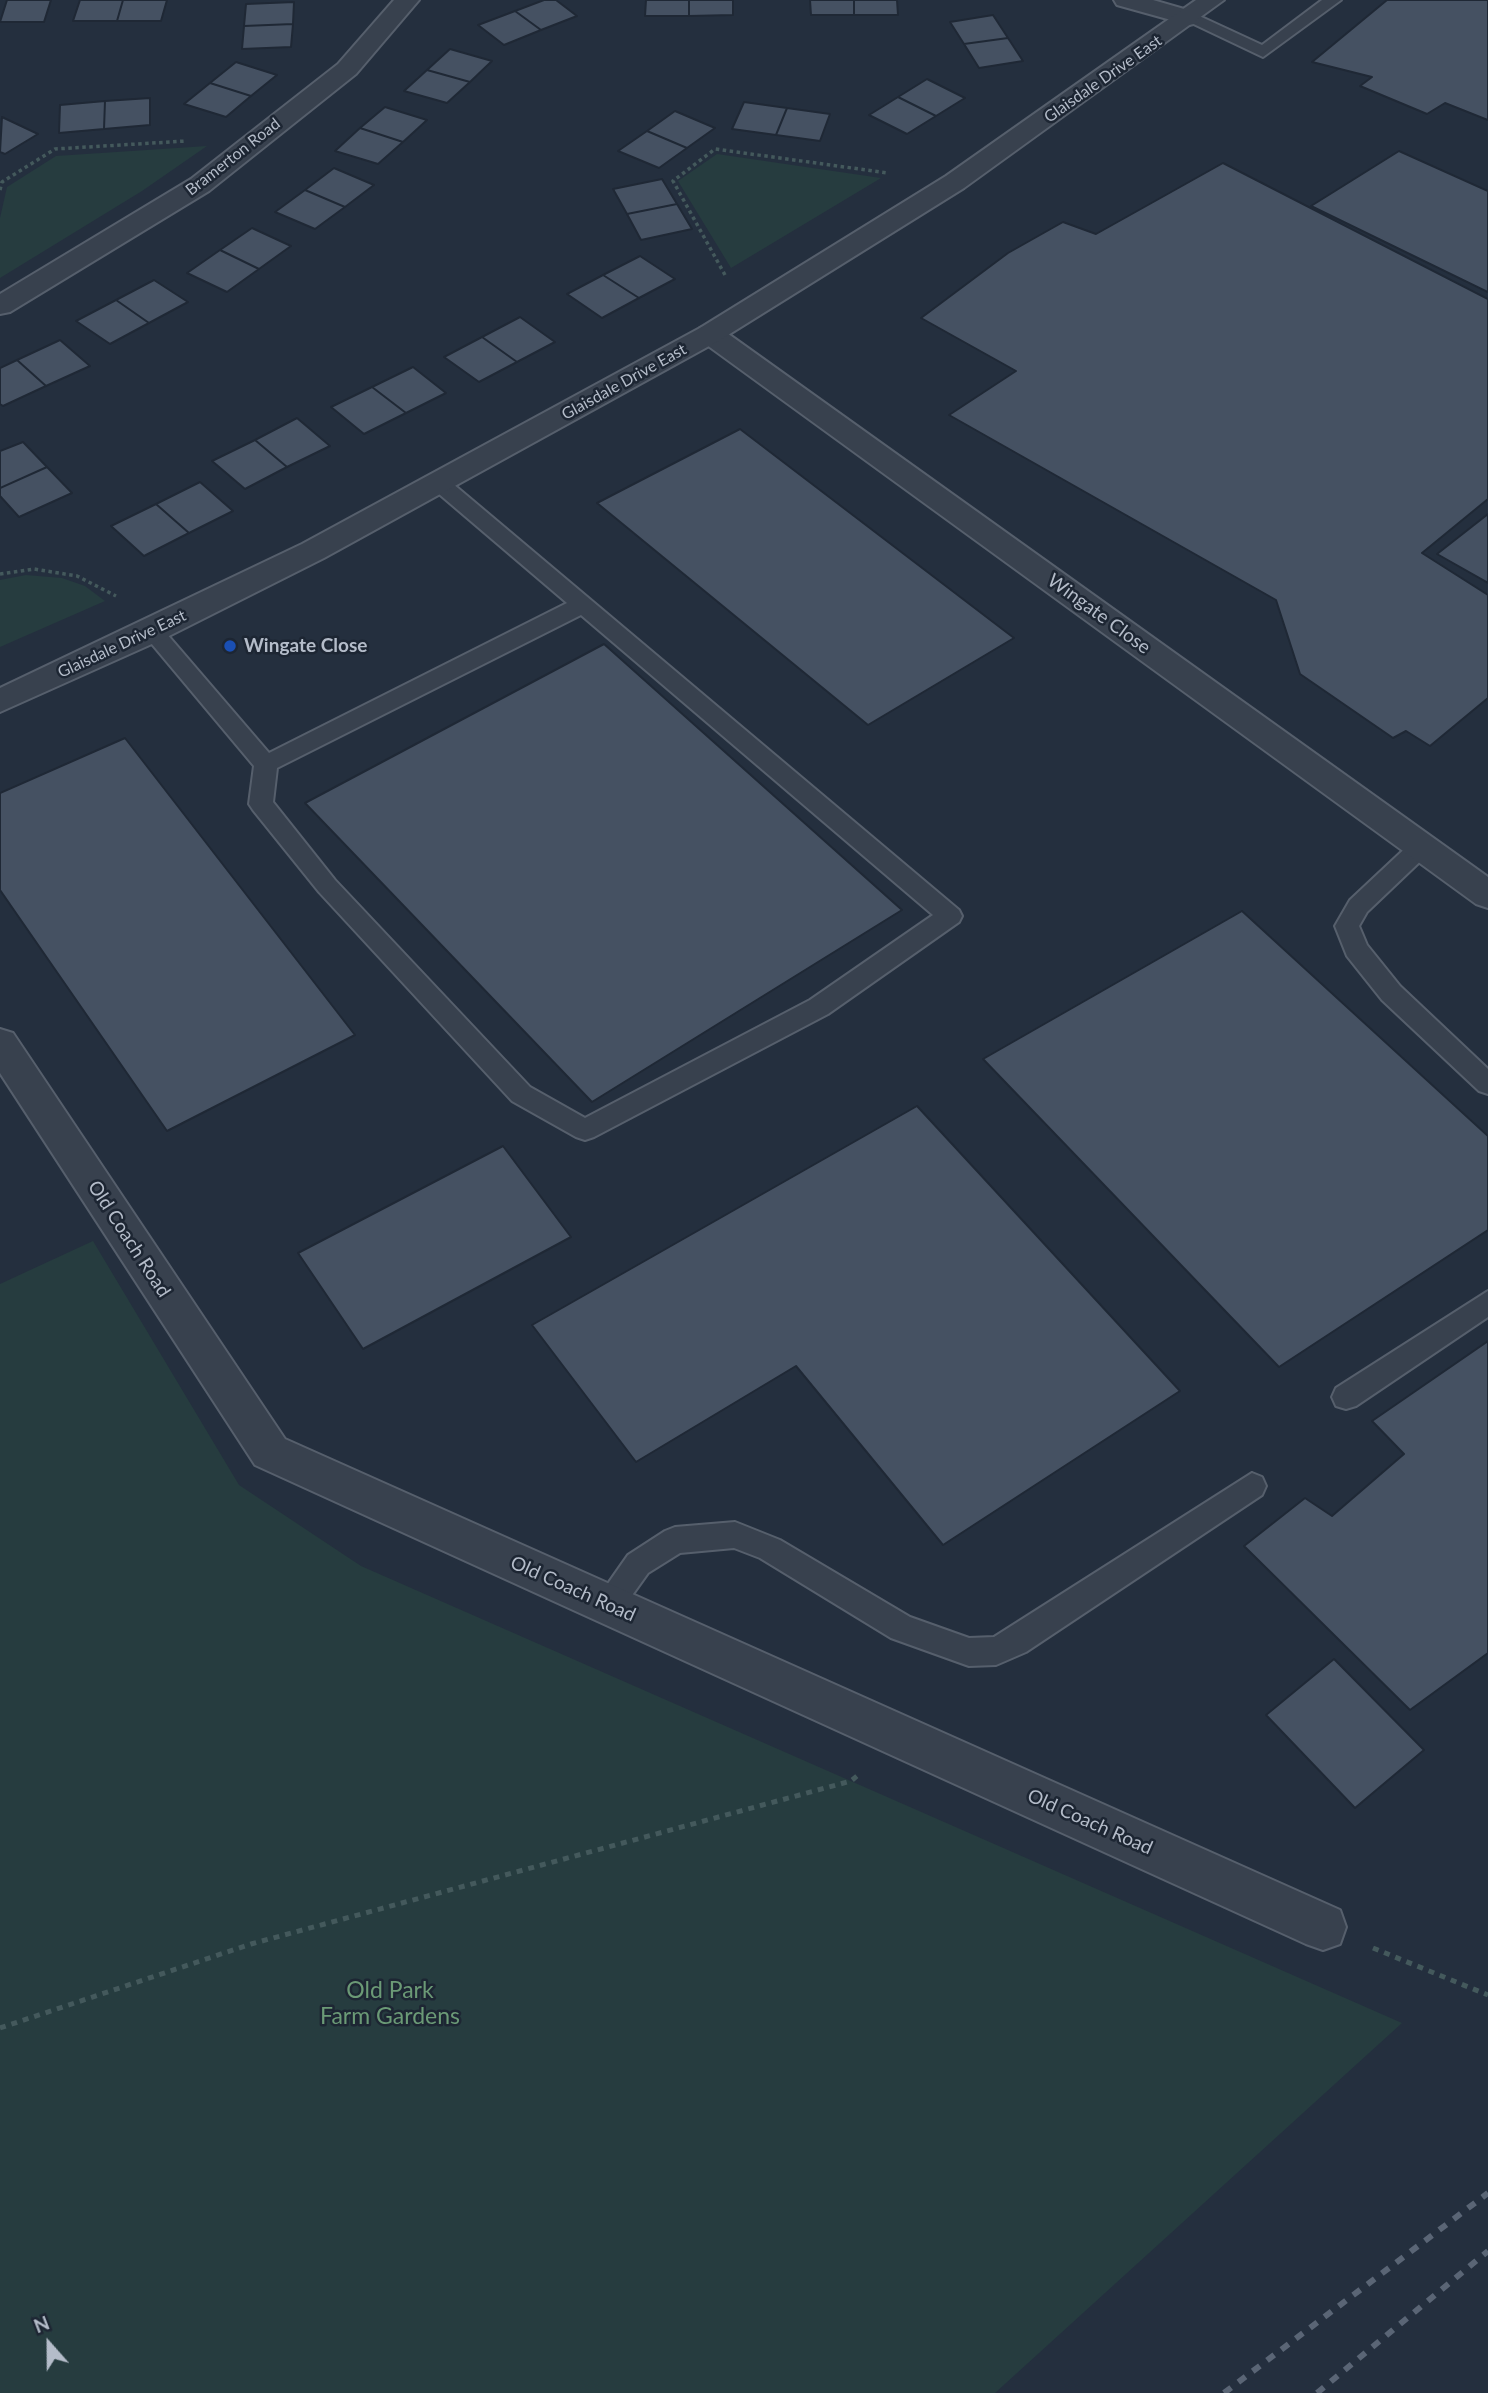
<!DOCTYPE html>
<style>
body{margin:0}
#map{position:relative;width:1488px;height:2393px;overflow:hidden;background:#242f3e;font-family:Lato,sans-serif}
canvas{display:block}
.north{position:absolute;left:14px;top:2309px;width:70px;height:70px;-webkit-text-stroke:5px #1d2633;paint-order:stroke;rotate:339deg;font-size:19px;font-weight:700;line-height:28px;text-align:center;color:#b4bcc9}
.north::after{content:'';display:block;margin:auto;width:24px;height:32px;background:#b4bcc9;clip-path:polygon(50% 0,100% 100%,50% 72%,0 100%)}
</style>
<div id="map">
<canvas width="1488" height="2393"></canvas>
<div class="north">N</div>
</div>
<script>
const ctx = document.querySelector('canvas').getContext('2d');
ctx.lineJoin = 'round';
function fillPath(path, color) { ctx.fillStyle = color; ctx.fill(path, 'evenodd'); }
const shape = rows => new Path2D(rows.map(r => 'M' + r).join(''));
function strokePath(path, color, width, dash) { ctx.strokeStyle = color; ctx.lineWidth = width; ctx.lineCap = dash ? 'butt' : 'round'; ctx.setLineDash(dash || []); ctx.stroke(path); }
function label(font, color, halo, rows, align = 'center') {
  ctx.font = font + ' Lato,sans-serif'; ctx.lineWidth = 5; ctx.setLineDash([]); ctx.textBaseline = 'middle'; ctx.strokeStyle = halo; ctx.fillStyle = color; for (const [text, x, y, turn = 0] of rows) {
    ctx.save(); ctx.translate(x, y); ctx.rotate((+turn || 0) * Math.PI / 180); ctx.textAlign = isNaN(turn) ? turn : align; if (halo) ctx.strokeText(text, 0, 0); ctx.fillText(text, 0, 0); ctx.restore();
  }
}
fillPath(shape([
 [207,146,142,191,0,278,0,218,7,187,56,156],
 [717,154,881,178,731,268,678,181],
 [26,575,62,578,85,586,105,601,0,647,0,580],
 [93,1241,239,1485,361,1566,1402,2023,995,2393,0,2393,0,1284]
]), '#263c3f');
const building = shape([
 [7,0,51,0,44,22,0,22,7,0],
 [80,0,123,0,117,21,73,21,80,0],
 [123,0,167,0,161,21,117,21,123,0],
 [544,0,556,0,577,16,541,30,515,11,544,0],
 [646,0,689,0,689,16,645,16,646,0],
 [689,0,733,0,733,15,689,16,689,0],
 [810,0,854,0,854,15,811,15,810,0],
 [854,0,897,0,898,15,854,15,854,0],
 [1387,0,1488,0,1488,120,1445,103,1427,114,1360,86,1372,77,1312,62,1387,0],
 [294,2,293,24,244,26,246,4,294,2],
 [515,11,541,30,504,45,478,25,515,11],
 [993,15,1008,38,964,44,950,22,993,15],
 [293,24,291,47,242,49,244,26,293,24],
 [1008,38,1023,61,979,68,964,44,1008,38],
 [450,49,492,61,470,82,427,70,450,49],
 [236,62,277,75,251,96,210,83,236,62],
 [427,70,470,82,447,103,404,91,427,70],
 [927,79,965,98,936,116,898,97,927,79],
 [210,83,251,96,226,117,184,104,210,83],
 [898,97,936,116,907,134,869,115,898,97],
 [150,98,150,125,104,129,105,101,150,98],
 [105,101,104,129,59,133,60,105,105,101],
 [744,102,787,108,776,135,732,129,744,102],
 [385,107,427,120,403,142,360,128,385,107],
 [787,108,830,114,820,141,776,135,787,108],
 [675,111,715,128,687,148,647,131,675,111],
 [2,117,38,134,5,154,0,152,2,117],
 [360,128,403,142,378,164,335,151,360,128],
 [647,131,687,148,659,168,618,151,647,131],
 [1399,151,1488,191,1488,292,1311,206,1399,151],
 [1223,163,1488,299,1488,499,1422,553,1488,595,1488,698,1430,746,1406,731,1393,738,1300,674,1276,600,949,415,1016,371,921,318,1008,253,1063,222,1096,234,1223,163],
 [334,168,374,185,345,207,305,190,334,168],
 [662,179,677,204,627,214,613,189,662,179],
 [305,190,345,207,315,229,275,212,305,190],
 [677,204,692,229,641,240,627,214,677,204],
 [252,228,291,246,259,269,220,250,252,228],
 [220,250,259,269,227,292,187,273,220,250],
 [640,256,675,279,639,298,603,275,640,256],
 [603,275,639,298,602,318,567,294,603,275],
 [154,280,188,302,149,323,116,300,154,280],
 [116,300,149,323,110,344,76,321,116,300],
 [520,317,555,342,517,362,482,337,520,317],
 [482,337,517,362,479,382,444,357,482,337],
 [60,340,90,366,46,386,17,360,60,340],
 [17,360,46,386,3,406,0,404,0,368,17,360],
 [413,367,446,393,406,413,372,387,413,367],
 [372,387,406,413,364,434,331,407,372,387],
 [297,418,330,446,287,467,255,440,297,418],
 [740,429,1014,638,868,725,597,503,740,429],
 [255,440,287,467,245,489,212,461,255,440],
 [23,442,47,467,0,488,0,451,23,442],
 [47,467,72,493,19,517,0,496,0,488,47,467],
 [200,482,233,511,189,533,156,504,200,482],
 [156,504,189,533,144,556,111,526,156,504],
 [1488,514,1488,583,1437,554,1488,514],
 [604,644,902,910,592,1102,305,803,604,644],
 [125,738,355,1035,167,1131,0,890,0,793,125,738],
 [1242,911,1488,1136,1488,1230,1279,1367,983,1059,1242,911],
 [917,1106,1180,1391,943,1545,796,1366,636,1462,532,1325,917,1106],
 [503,1146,571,1237,363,1349,298,1253,503,1146],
 [1488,1341,1488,1653,1410,1710,1244,1546,1305,1498,1332,1516,1404,1454,1372,1421,1488,1341],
 [1334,1659,1424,1750,1355,1808,1266,1715,1334,1659]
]);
fillPath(building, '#455162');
strokePath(building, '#1f2835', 2);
const service = shape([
 [1322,0,1341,0,1263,57,1181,18,1189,13,1195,14,1262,45,1322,0],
 [439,476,446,478,959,910,962,916,959,922,828,1014,594,1137,585,1140,576,1137,512,1101,319,892,253,810,249,804,254,766,141,631,144,626,160,626,269,753,567,603,432,488,429,483,439,476],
 [581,615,933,915,810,1000,585,1118,530,1087,335,880,273,802,277,768,581,615],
 [1421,838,1429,841,1433,847,1429,853,1367,912,1359,926,1367,945,1400,986,1488,1069,1488,1094,1479,1091,1382,1000,1347,956,1335,926,1350,900,1413,841,1421,838],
 [1488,1291,1488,1317,1356,1406,1346,1409,1336,1406,1332,1397,1336,1388,1488,1291],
 [1252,1473,1262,1477,1266,1486,1262,1495,1026,1652,996,1665,969,1666,891,1638,760,1558,734,1548,680,1553,648,1573,618,1615,608,1619,598,1615,593,1605,628,1555,665,1531,675,1527,735,1522,780,1540,910,1617,969,1638,994,1637,1252,1473]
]);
const minor = shape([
 [394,0,419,0,356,74,209,191,10,312,0,314,0,294,191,179,338,64,394,0],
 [1114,0,1153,0,1198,13,1201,18,1198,23,1189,25,1117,5,1114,0],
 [710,325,720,328,1488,877,1488,908,1476,904,700,340,696,334,700,328,710,325],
 [0,1029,13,1033,285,1439,1340,1910,1346,1927,1340,1944,1323,1950,1306,1944,255,1465,0,1073,0,1029]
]);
const tertiary = shape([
 [1196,0,1224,0,964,188,720,340,324,558,163,639,0,712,0,688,302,544,700,328,946,176,1196,0]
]);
strokePath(service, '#565f6c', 4);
strokePath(minor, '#565f6c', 4);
strokePath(tertiary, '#565f6c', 4);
strokePath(shape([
 [0,190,2,182,55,149,186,141],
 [725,275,673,181,715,149,888,173],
 [0,574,34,569,77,576,116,596]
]), '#44595c', 3.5, [3.5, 3.5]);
strokePath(shape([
 [1373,1948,1488,1995],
 [0,2028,251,1944,851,1781,857,1776]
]), '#44595c', 5, [6, 6]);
fillPath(service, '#38414e');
fillPath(minor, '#38414e');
fillPath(tertiary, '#38414e');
strokePath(shape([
 [1224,2393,1488,2193],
 [1317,2393,1488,2251]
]), '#5a6575', 6, [9, 9]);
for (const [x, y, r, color] of [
 [230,646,7,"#1a4fb4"]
]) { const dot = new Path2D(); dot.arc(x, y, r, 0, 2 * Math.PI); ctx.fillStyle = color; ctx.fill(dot); strokePath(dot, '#1d2633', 2.5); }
label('16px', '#b4bcc9', '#1d2633', [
 ["Glaisdale Drive East",1103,79,-35],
 ["Bramerton Road",233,157,-38],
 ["Glaisdale Drive East",624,382,-29],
 ["Glaisdale Drive East",122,644,-25]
]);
label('19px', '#b4bcc9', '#1d2633', [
 ["Wingate Close",1099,614,36],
 ["Old Coach Road",129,1239,57],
 ["Old Coach Road",573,1589,24],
 ["Old Coach Road",1090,1822,24]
]);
label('bold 19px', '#b4bcc9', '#1d2633', [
 ["Wingate Close",244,646]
], 'left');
label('23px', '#6b9a76', '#1d2633', [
 ["Old Park",390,1991],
 ["Farm Gardens",390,2017]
]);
</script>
